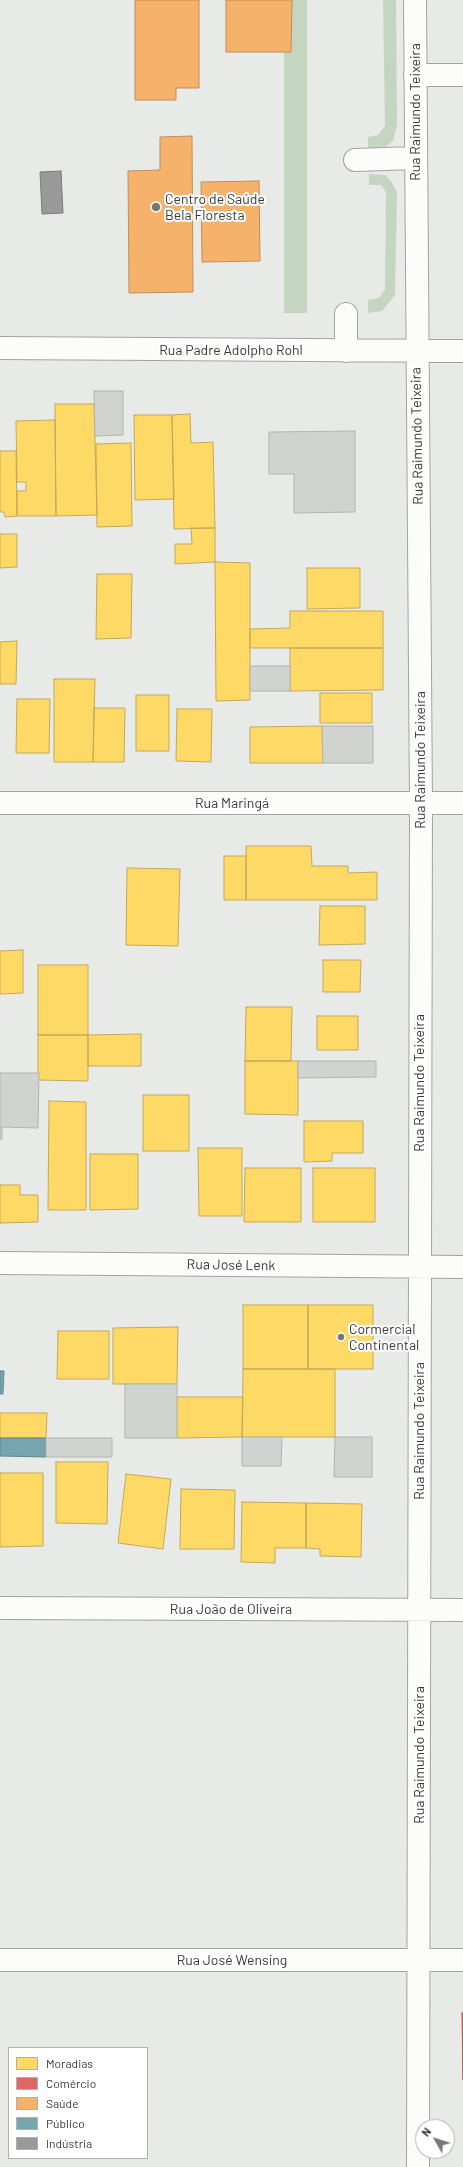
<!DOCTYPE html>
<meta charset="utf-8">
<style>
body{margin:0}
#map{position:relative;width:463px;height:2167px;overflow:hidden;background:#e8eae7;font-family:Barlow,sans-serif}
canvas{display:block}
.legend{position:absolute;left:8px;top:2047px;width:140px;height:112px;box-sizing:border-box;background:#fff;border:1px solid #afb0af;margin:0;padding:5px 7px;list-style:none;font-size:12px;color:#383a38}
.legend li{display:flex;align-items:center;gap:8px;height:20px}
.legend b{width:20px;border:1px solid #afb0af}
.north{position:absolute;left:415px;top:2119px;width:40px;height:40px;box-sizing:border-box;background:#fff;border:1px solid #afb0af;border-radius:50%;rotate:309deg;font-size:11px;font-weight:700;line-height:16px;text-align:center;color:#383a38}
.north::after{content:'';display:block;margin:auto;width:14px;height:18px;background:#767875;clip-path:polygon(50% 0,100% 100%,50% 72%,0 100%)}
</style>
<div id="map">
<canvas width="463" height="2167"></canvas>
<ul class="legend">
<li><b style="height:11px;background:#ffd966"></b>Moradias</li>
<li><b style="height:11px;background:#e06666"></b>Comércio</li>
<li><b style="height:11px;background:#f6b26b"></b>Saúde</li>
<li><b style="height:11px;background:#76a5af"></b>Público</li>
<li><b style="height:11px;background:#999"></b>Indústria</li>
</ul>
<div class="north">N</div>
</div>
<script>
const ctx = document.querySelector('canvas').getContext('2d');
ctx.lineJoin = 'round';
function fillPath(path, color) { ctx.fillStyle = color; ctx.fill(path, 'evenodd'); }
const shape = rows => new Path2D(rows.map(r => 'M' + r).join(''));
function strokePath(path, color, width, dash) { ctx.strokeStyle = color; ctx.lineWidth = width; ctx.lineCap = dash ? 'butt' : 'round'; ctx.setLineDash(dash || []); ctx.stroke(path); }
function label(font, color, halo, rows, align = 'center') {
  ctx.font = font + ' Barlow,sans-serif'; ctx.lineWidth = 4; ctx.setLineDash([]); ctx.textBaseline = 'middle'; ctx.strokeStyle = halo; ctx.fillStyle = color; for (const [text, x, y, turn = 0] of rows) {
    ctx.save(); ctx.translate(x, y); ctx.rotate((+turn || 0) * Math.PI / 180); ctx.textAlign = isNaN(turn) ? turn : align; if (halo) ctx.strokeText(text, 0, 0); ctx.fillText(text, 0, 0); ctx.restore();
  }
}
fillPath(shape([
 [292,0,307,0,307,313,284,313,284,52,291,52],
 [383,0,396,0,397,125,393,141,385,147,368,148,368,137,378,135,385,126],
 [369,174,385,175,392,182,397,193,395,295,382,311,368,313,368,300,379,298,385,289,386,192,381,185,369,185]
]), '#c4d6c0');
const homes = shape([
 [55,404,94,404,97,515,56,516,55,404],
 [190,414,191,443,213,442,215,528,174,529,172,415,190,414],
 [134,415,172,415,174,499,135,500,134,415],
 [55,420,56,516,17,516,17,491,26,491,26,482,17,482,16,421,55,420],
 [131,443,132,526,97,527,96,444,131,443],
 [0,451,16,451,17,516,5,517,4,512,0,512,0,451],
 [191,528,215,528,215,562,175,564,175,544,192,544,191,528],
 [0,534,17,534,17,567,0,568,0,534],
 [215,562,250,563,250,700,216,701,215,562],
 [307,568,360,568,360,608,307,609,307,568],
 [97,574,132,574,131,638,96,639,97,574],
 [290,611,383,611,383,648,250,648,250,629,290,628,290,611],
 [17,641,16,684,0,684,0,642,17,641],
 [290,648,383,648,383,690,290,691,290,648],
 [54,679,95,679,93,762,54,762,54,679],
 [320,693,372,693,372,723,320,723,320,693],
 [136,695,169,695,169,751,136,751,136,695],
 [17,699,50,699,49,753,16,753,17,699],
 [94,708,125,708,124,762,93,762,94,708],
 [177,709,212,709,211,762,176,761,177,709],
 [322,726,323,763,250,763,250,727,322,726],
 [246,846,311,846,312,866,348,866,348,873,377,872,377,900,246,900,246,846],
 [224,856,246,856,246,900,224,900,224,856],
 [127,868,180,869,178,946,126,945,127,868],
 [320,906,365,906,365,944,319,945,320,906],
 [23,950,23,993,0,994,0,951,23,950],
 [323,960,361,960,360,992,323,992,323,960],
 [38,965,88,965,88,1035,38,1035,38,965],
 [246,1007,292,1007,291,1061,245,1061,246,1007],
 [317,1016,358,1016,358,1050,317,1050,317,1016],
 [141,1034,141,1066,88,1066,88,1035,141,1034],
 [38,1035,88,1035,88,1081,38,1080,38,1035],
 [245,1061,298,1061,298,1115,245,1114,245,1061],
 [143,1095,189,1095,189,1151,143,1151,143,1095],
 [49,1101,86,1102,86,1210,48,1210,49,1101],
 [304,1121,363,1121,363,1153,332,1153,332,1161,304,1162,304,1121],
 [198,1148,242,1148,242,1216,199,1216,198,1148],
 [90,1154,138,1154,138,1209,90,1210,90,1154],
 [245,1168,301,1168,301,1222,244,1222,245,1168],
 [313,1168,375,1168,375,1222,313,1222,313,1168],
 [0,1185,20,1185,20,1195,38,1195,38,1222,0,1223,0,1185],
 [243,1305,308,1305,308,1369,243,1369,243,1305],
 [308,1305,373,1305,373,1369,308,1369,308,1305],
 [178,1327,177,1384,113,1384,113,1328,178,1327],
 [58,1331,109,1331,109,1379,57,1379,58,1331],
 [243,1369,335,1369,335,1437,242,1437,243,1369],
 [177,1397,243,1397,242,1437,177,1438,177,1397],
 [0,1413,47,1413,46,1438,0,1438,0,1413],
 [56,1462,108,1462,107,1524,56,1523,56,1462],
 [0,1473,43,1473,43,1546,0,1547,0,1473],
 [126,1474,171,1479,163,1549,118,1543,126,1474],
 [181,1489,235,1490,234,1549,180,1549,181,1489],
 [242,1502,306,1503,306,1548,275,1548,275,1563,241,1562,242,1502],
 [306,1503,362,1504,361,1557,320,1556,320,1549,306,1548,306,1503]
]);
fillPath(homes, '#ffd966');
strokePath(homes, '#c3a958', 1);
const shops = shape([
 [462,2013,463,2013,463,2080,462,2013]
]);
fillPath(shops, '#e06666');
strokePath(shops, '#ae5958', 1);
const health = shape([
 [135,0,199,0,199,88,176,88,176,100,135,100,135,0],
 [226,0,292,0,291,52,226,52,226,0],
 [192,136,193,292,129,293,128,171,160,170,160,137,192,136],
 [259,181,260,261,202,262,201,182,259,181]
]);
fillPath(health, '#f6b26b');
strokePath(health, '#bd8e5c', 1);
const public = shape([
 [0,1371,4,1371,3,1394,0,1394,0,1371],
 [0,1438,46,1438,46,1457,0,1456,0,1438]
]);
fillPath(public, '#76a5af');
strokePath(public, '#63858b', 1);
const industry = shape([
 [61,171,63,213,42,214,40,172,61,171]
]);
fillPath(industry, '#999');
strokePath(industry, '#7c7c7c', 1);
const building = shape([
 [94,391,123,391,123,435,95,436,94,391],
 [355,431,355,512,294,513,294,474,269,474,269,432,355,431],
 [250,666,290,666,290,691,250,691,250,666],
 [322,726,373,726,373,763,323,763,322,726],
 [298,1061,376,1061,376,1077,298,1078,298,1061],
 [0,1073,39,1073,38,1128,2,1127,2,1139,0,1139,0,1073],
 [125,1384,177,1384,177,1438,125,1438,125,1384],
 [242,1437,282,1437,281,1466,242,1466,242,1437],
 [335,1437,372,1437,372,1477,334,1477,335,1437],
 [46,1438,112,1438,112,1457,46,1457,46,1438]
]);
fillPath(building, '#d1d3d1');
strokePath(building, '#b2b4b2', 1);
const minor = shape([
 [415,0,421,803,418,2167],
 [415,75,463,75],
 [355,160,415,158],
 [346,314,346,351],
 [0,348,463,351],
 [0,803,463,803],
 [0,1263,463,1267],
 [0,1608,463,1610],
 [0,1960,463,1960]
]);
strokePath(minor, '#a2a4a2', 24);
strokePath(minor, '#fcfcfb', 22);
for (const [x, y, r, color] of [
 [156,207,5,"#767875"],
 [341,1337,4,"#767875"]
]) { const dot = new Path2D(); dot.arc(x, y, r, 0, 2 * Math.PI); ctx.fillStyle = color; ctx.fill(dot); strokePath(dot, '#fff', 1.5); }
label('14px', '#383a38', '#fff', [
 ["Rua Raimundo Teixeira",415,112,-90],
 ["Rua Padre Adolpho Rohl",231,350],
 ["Rua Raimundo Teixeira",417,436,-91],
 ["Rua Raimundo Teixeira",420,760,-90],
 ["Rua Maringá",232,803],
 ["Rua Raimundo Teixeira",419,1083,-90],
 ["Rua José Lenk",231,1265,1],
 ["Rua Raimundo Teixeira",419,1431,-90],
 ["Rua João de Oliveira",231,1609],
 ["Rua Raimundo Teixeira",419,1755,-90],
 ["Rua José Wensing",232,1960]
]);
label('14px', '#383a38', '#fff', [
 ["Centro de Saúde",165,199],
 ["Bela Floresta",165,215],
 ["Cormercial",349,1329],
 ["Continental",349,1345]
], 'left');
</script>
